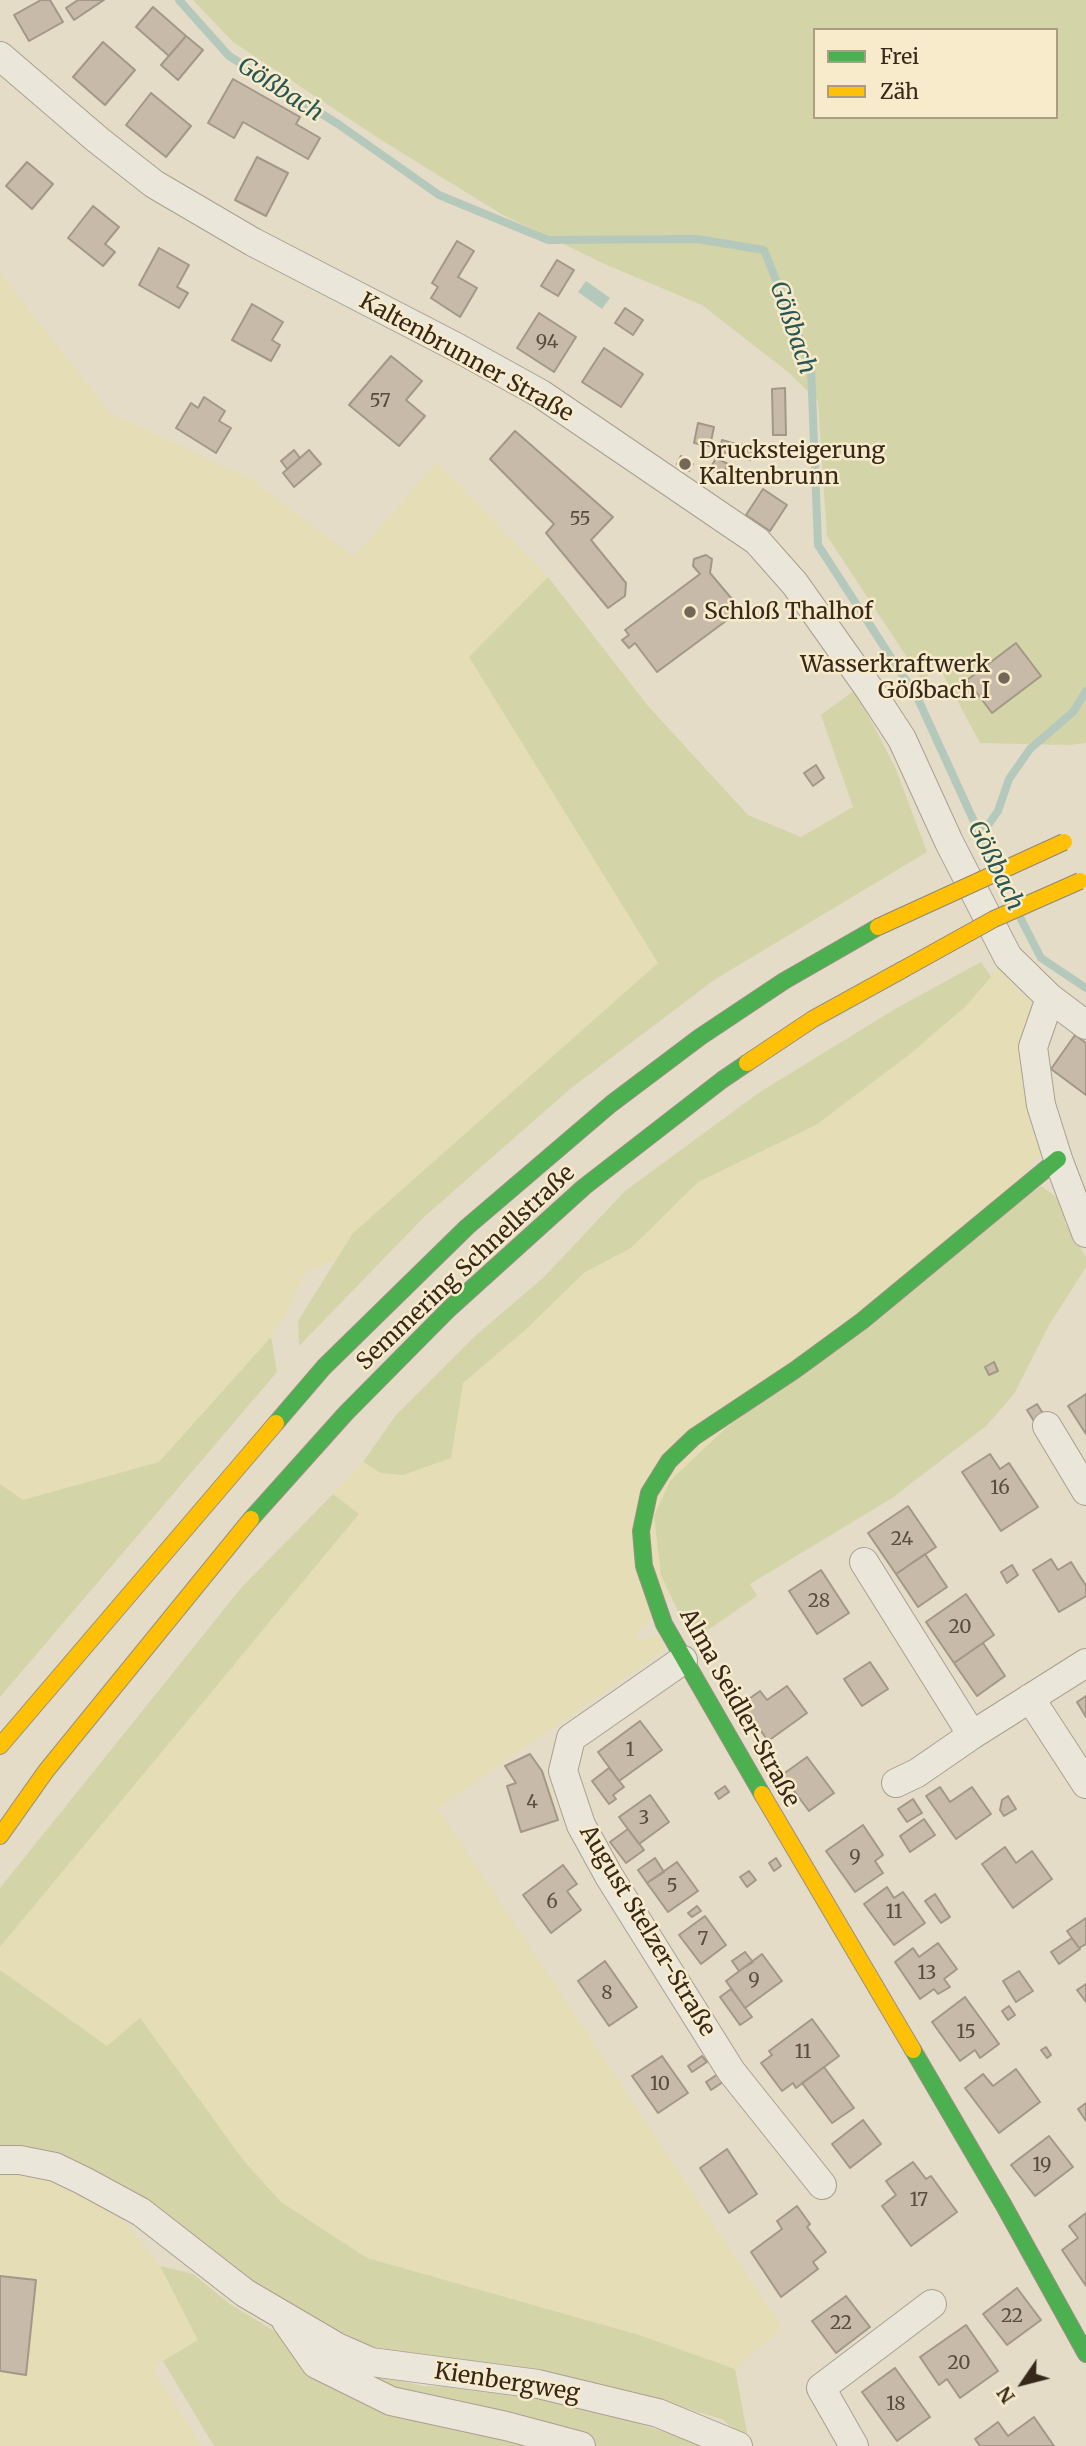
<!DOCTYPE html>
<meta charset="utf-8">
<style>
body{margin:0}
#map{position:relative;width:1086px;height:2446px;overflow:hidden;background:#e4dcc7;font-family:Merriweather,serif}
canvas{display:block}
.legend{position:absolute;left:813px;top:28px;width:245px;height:91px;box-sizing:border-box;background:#f7ebcb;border:2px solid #aa9d84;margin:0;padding:9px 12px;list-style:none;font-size:21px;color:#36281a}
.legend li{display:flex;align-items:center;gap:14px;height:35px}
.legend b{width:35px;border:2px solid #aa9d84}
.north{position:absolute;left:988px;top:2348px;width:70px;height:70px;-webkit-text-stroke:5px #f7ebcb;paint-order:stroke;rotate:235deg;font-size:19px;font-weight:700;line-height:28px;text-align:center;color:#36281a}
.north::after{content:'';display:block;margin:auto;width:24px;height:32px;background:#36281a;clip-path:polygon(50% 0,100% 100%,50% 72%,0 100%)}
</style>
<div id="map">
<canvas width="1086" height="2446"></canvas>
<ul class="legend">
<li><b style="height:9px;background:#4caf50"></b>Frei</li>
<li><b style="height:9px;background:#ffc107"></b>Zäh</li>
</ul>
<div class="north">N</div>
</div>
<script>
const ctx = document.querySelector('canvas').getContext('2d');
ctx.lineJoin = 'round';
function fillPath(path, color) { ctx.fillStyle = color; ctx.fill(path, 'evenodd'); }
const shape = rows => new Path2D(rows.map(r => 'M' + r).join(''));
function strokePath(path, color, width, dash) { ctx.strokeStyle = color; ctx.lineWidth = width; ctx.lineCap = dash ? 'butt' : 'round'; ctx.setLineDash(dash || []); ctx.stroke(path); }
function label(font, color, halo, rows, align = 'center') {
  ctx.font = font + ' Merriweather,serif'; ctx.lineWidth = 5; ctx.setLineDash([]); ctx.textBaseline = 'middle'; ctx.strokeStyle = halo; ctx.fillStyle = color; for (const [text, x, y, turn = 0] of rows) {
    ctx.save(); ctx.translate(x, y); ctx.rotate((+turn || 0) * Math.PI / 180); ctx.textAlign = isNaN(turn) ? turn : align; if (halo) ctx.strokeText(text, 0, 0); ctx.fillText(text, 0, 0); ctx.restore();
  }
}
fillPath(shape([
 [0,272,110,413,251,479,354,557,437,462,548,577,470,657,658,963,353,1233,336,1260,305,1272,290,1307,271,1337,159,1462,23,1500,0,1484],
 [998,967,1013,986,1031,1001,1030,1021,1045,1149,651,1619,635,1634,640,1642,659,1634,665,1650,438,1808,782,2328,735,2369,639,2335,367,2258,281,2202,244,2161,139,2019,107,2046,0,1970,0,1947,359,1514,333,1494,363,1462,381,1473,450,1458,463,1384,523,1332,585,1272,631,1248,698,1182,816,1125,910,1054,965,1006],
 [0,2167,31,2168,107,2200,160,2266,198,2340,152,2368,202,2446,0,2446]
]), '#e5ddb6');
fillPath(shape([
 [193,0,1086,0,1086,743,1068,745,980,743,935,659,924,683,827,536,818,401,788,372,702,305,607,265,503,215,386,143,233,42],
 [815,30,1056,30,1056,117,815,117],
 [548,577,648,706,748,815,801,837,853,807,821,715,855,690,895,767,927,852,714,980,570,1089,424,1217,299,1346,298,1321,353,1233,658,963,469,657],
 [981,962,991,977,966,1006,910,1054,816,1125,698,1182,631,1248,585,1272,523,1332,463,1383,451,1458,403,1475,381,1473,363,1462,396,1415,475,1336,543,1278,625,1191,760,1092,895,1009],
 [1041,1186,1060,1200,1066,1217,1065,1223,1086,1257,1086,1267,1049,1325,1014,1394,986,1426,892,1498,750,1584,757,1596,692,1641,661,1575,654,1516,670,1481,725,1429],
 [271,1337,277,1372,0,1697,0,1484,23,1500,159,1462],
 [333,1494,359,1514,0,1947,0,1888,241,1588],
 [0,1970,107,2046,140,2018,244,2161,281,2202,367,2258,639,2335,735,2369,749,2443,722,2419,667,2403,590,2384,468,2361,373,2347,305,2315,233,2273,147,2204,89,2167,26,2150,0,2147],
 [160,2266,193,2274,230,2304,279,2334,376,2375,423,2386,486,2387,545,2395,678,2436,703,2446,214,2446,163,2361,198,2340]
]), '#d3d4a8');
fillPath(shape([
 [586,281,610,298,602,309,578,292]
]), '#b4c8bc');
strokePath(shape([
 [179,0,229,56,338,124,439,195,548,240,697,239,764,250,811,367,818,545,918,699,993,863],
 [979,838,998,811,1009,779,1030,749,1073,712,1086,691],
 [1021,919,1041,958,1086,988]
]), '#b4c8bc', 8);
const building = shape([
 [41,0,50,0,63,22,29,41,14,15,41,0],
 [78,0,104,0,74,20,66,8,78,0],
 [153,7,186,36,169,56,136,27,153,7],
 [186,36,203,50,178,80,161,65,186,36],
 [103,42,135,70,105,105,73,77,103,42],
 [233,79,300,117,296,124,320,138,308,159,243,122,234,138,208,123,233,79],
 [151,93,191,126,166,157,126,125,151,93],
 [257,157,288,173,266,216,235,200,257,157],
 [27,162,53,184,32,209,6,186,27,162],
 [93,206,119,227,105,244,115,252,103,266,68,238,93,206],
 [457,241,474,251,458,277,477,288,460,317,431,298,438,287,432,283,457,241],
 [159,248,189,265,177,287,188,293,179,308,139,285,159,248],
 [557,260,574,270,558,296,541,286,557,260],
 [252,304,283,322,272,340,280,345,271,361,232,340,252,304],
 [625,308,643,320,633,335,615,323,625,308],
 [539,313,576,337,554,372,517,348,539,313],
 [604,348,643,374,621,407,582,382,604,348],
 [391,356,422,381,406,400,425,416,399,446,349,405,391,356],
 [785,388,786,435,773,435,772,389,785,388],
 [204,397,225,411,219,421,231,428,216,453,176,428,191,403,198,408,204,397],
 [698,423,714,427,710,446,694,443,698,423],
 [515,431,613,517,591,540,626,583,625,596,608,608,546,533,554,524,490,459,515,431],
 [722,440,753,449,750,460,719,451,722,440],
 [294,450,300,458,287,469,281,461,294,450],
 [309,450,321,464,294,487,283,473,309,450],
 [681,456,693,464,689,471,677,464,681,456],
 [716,458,728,464,722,476,710,469,716,458],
 [763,489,787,505,770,531,746,515,763,489],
 [706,555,712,559,710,573,737,605,730,610,734,615,657,672,635,643,629,648,622,640,629,635,625,630,700,574,693,566,694,559,706,555],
 [1016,643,1041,676,992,713,967,680,1016,643],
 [816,765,824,778,813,786,804,773,816,765],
 [1075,1035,1086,1043,1086,1095,1051,1069,1075,1035],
 [994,1362,998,1371,989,1375,985,1367,994,1362],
 [1086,1394,1086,1434,1068,1406,1086,1394],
 [1037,1404,1047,1420,1037,1426,1027,1410,1037,1404],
 [990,1454,1000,1469,1009,1463,1038,1507,1001,1531,962,1472,990,1454],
 [908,1506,936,1547,896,1574,868,1533,908,1506],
 [925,1554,947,1587,918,1607,896,1574,925,1554],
 [1051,1559,1058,1570,1071,1562,1086,1586,1086,1596,1059,1612,1033,1570,1051,1559],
 [1012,1565,1018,1575,1007,1583,1001,1572,1012,1565],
 [821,1570,849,1613,817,1634,789,1591,821,1570],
 [966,1594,994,1635,954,1663,926,1622,966,1594],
 [983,1643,1005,1676,977,1696,954,1663,983,1643],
 [870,1662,888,1689,862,1706,844,1679,870,1662],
 [787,1686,807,1713,768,1741,742,1704,760,1691,767,1700,787,1686],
 [1086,1696,1086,1717,1077,1702,1086,1696],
 [640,1721,662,1750,619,1781,598,1752,640,1721],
 [530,1754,542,1771,558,1820,521,1832,507,1786,516,1783,505,1766,530,1754],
 [807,1757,834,1793,809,1811,782,1775,807,1757],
 [609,1768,624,1787,613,1795,616,1799,609,1804,592,1781,609,1768],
 [725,1786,729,1792,719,1799,715,1793,725,1786],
 [940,1787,950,1802,972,1787,991,1814,956,1839,926,1796,940,1787],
 [650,1795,669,1822,639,1844,619,1817,650,1795],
 [1008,1796,1016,1809,1004,1816,1000,1810,1002,1800,1008,1796],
 [913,1799,922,1813,907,1822,898,1809,913,1799],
 [924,1819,935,1835,910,1852,900,1836,924,1819],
 [863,1825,883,1855,875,1861,883,1873,855,1892,826,1851,863,1825],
 [628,1829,644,1850,626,1863,610,1842,628,1829],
 [1005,1847,1016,1863,1032,1851,1052,1879,1013,1908,982,1864,1005,1847],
 [655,1858,664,1872,647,1883,638,1870,655,1858],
 [776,1858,781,1866,774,1871,769,1863,776,1858],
 [677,1862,698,1891,668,1912,647,1883,677,1862],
 [563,1865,577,1884,567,1891,581,1910,551,1933,523,1895,563,1865],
 [749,1871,756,1880,747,1887,740,1877,749,1871],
 [887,1887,894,1898,903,1892,925,1923,894,1945,864,1904,887,1887],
 [935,1894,950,1917,941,1923,925,1901,935,1894],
 [697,1906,701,1911,692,1917,688,1913,697,1906],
 [705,1916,726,1945,701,1964,679,1935,705,1916],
 [1086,1918,1086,1944,1079,1948,1067,1931,1086,1918],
 [1072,1938,1080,1949,1059,1964,1051,1952,1072,1938],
 [938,1943,957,1969,944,1979,950,1987,938,1994,934,1989,920,1999,895,1962,913,1948,919,1957,938,1943],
 [745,1952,753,1962,739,1971,732,1961,745,1952],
 [762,1954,782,1981,745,2008,726,1981,762,1954],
 [605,1961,637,2007,609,2026,578,1981,605,1961],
 [1019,1971,1033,1991,1016,2002,1003,1981,1019,1971],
 [1086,1984,1086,2002,1077,1990,1086,1984],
 [731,1989,752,2017,740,2025,720,1997,731,1989],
 [965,1997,999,2044,980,2058,975,2050,960,2061,932,2022,965,1997],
 [1009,2006,1015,2015,1008,2020,1002,2011,1009,2006],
 [812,2019,839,2056,796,2088,793,2083,782,2091,761,2063,772,2055,769,2051,812,2019],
 [1046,2047,1051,2055,1047,2058,1041,2050,1046,2047],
 [662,2056,688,2093,658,2113,632,2076,662,2056],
 [702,2056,707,2062,692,2072,688,2066,702,2056],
 [824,2067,854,2108,832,2123,802,2083,824,2067],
 [1016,2069,1040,2102,999,2133,965,2088,983,2074,993,2086,1016,2069],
 [718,2074,723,2082,711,2090,706,2082,718,2074],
 [1086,2103,1086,2121,1078,2109,1086,2103],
 [863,2120,881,2144,850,2168,832,2144,863,2120],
 [1049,2136,1073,2167,1035,2196,1011,2165,1049,2136],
 [727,2149,757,2194,729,2213,700,2168,727,2149],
 [913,2162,926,2179,931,2176,957,2212,911,2246,882,2206,896,2195,886,2181,913,2162],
 [797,2206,810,2224,807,2227,826,2252,813,2262,818,2269,781,2297,751,2252,782,2229,777,2221,797,2206],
 [1086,2213,1086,2286,1062,2250,1078,2238,1069,2226,1086,2213],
 [0,2276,36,2280,26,2375,0,2371,0,2276],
 [1017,2288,1041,2320,1007,2345,983,2314,1017,2288],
 [846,2296,870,2327,836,2353,812,2321,846,2296],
 [966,2325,998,2371,960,2398,947,2379,939,2385,920,2357,966,2325],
 [895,2368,930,2417,897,2441,862,2392,895,2368],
 [1034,2417,1054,2446,980,2446,975,2439,998,2422,1008,2436,1034,2417]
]);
fillPath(building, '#c8baa8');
strokePath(building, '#a39787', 2);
const street = shape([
 [0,56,98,140,154,184,253,242,458,348,541,394,757,541,795,584,870,690,902,739,949,842,1008,957,1050,998,1086,1025],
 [1050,998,1033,1047,1041,1105,1058,1159,1086,1233],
 [1047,1426,1086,1491],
 [864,1562,972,1735],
 [683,1660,571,1738,563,1771,581,1825,609,1876,731,2071,822,2185],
 [1030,1698,1086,1784],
 [896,1783,917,1773,972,1735,1086,1663],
 [0,2160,20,2160,55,2167,84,2181,141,2212,245,2293,337,2347,371,2362,538,2384,658,2413,738,2446],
 [286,2321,316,2364,391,2401,506,2426,581,2446],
 [854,2446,821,2388,932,2304]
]);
const fast = shape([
 [276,1423,324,1367,467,1227,611,1104,700,1037,784,981,878,927],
 [251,1519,346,1413,449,1309,584,1187,722,1080,747,1063],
 [762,1794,664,1624,644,1566,641,1531,649,1493,669,1461,694,1437,795,1370,862,1321,1058,1159],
 [913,2050,1003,2204,1086,2354]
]);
const slow = shape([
 [747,1063,813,1019,902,970],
 [0,1746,276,1423],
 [762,1794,913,2050],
 [0,1836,46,1771,251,1519]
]);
strokePath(street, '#a8a091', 30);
strokePath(fast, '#989081', 18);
strokePath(slow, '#989081', 18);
strokePath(street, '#ebe6da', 28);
strokePath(fast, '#4caf50', 16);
strokePath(slow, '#ffc107', 16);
const slowBridge = shape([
 [878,927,1064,842],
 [902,970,994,919,1080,881]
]);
strokePath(slowBridge, '#8e8678', 18, []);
strokePath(slowBridge, '#ffc107', 16);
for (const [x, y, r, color] of [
 [685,464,7,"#736757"],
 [690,612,7,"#736757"],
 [1004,678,7,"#736757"]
]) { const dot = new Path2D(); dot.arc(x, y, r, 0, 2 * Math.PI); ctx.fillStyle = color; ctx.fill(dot); strokePath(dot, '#f7ebcb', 2.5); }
label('19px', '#5a4c3e', null, [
 ["94",547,343],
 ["57",380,402],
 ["55",580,520],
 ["16",1000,1489],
 ["24",902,1540],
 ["28",819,1602],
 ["20",960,1628],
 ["1",630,1751],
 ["4",532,1803],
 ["3",644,1819],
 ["9",855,1858],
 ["5",672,1887],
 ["6",552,1903],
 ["11",894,1913],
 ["7",703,1940],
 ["13",927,1974],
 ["9",754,1981],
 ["8",607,1994],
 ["15",966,2033],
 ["11",803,2053],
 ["10",660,2085],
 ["19",1042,2166],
 ["17",919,2201],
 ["22",1012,2317],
 ["22",841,2324],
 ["20",959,2364],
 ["18",896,2405]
]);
label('23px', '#36281a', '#f7ebcb', [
 ["Kaltenbrunner Straße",466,358,29],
 ["Semmering Schnellstraße",466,1268,-43],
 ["Alma Seidler-Straße",739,1708,61],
 ["August Stelzer-Straße",647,1931,59],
 ["Kienbergweg",507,2383,9]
]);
label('23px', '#36281a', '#f7ebcb', [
 ["Drucksteigerung",699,451],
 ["Kaltenbrunn",699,477],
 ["Schloß Thalhof",704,612],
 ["Wasserkraftwerk",990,665,"right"],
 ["Gößbach I",990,691,"right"]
], 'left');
label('italic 24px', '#285755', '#f7ebcb', [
 ["Gößbach",280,90,33],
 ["Gößbach",792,328,71],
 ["Gößbach",995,866,64]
]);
</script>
